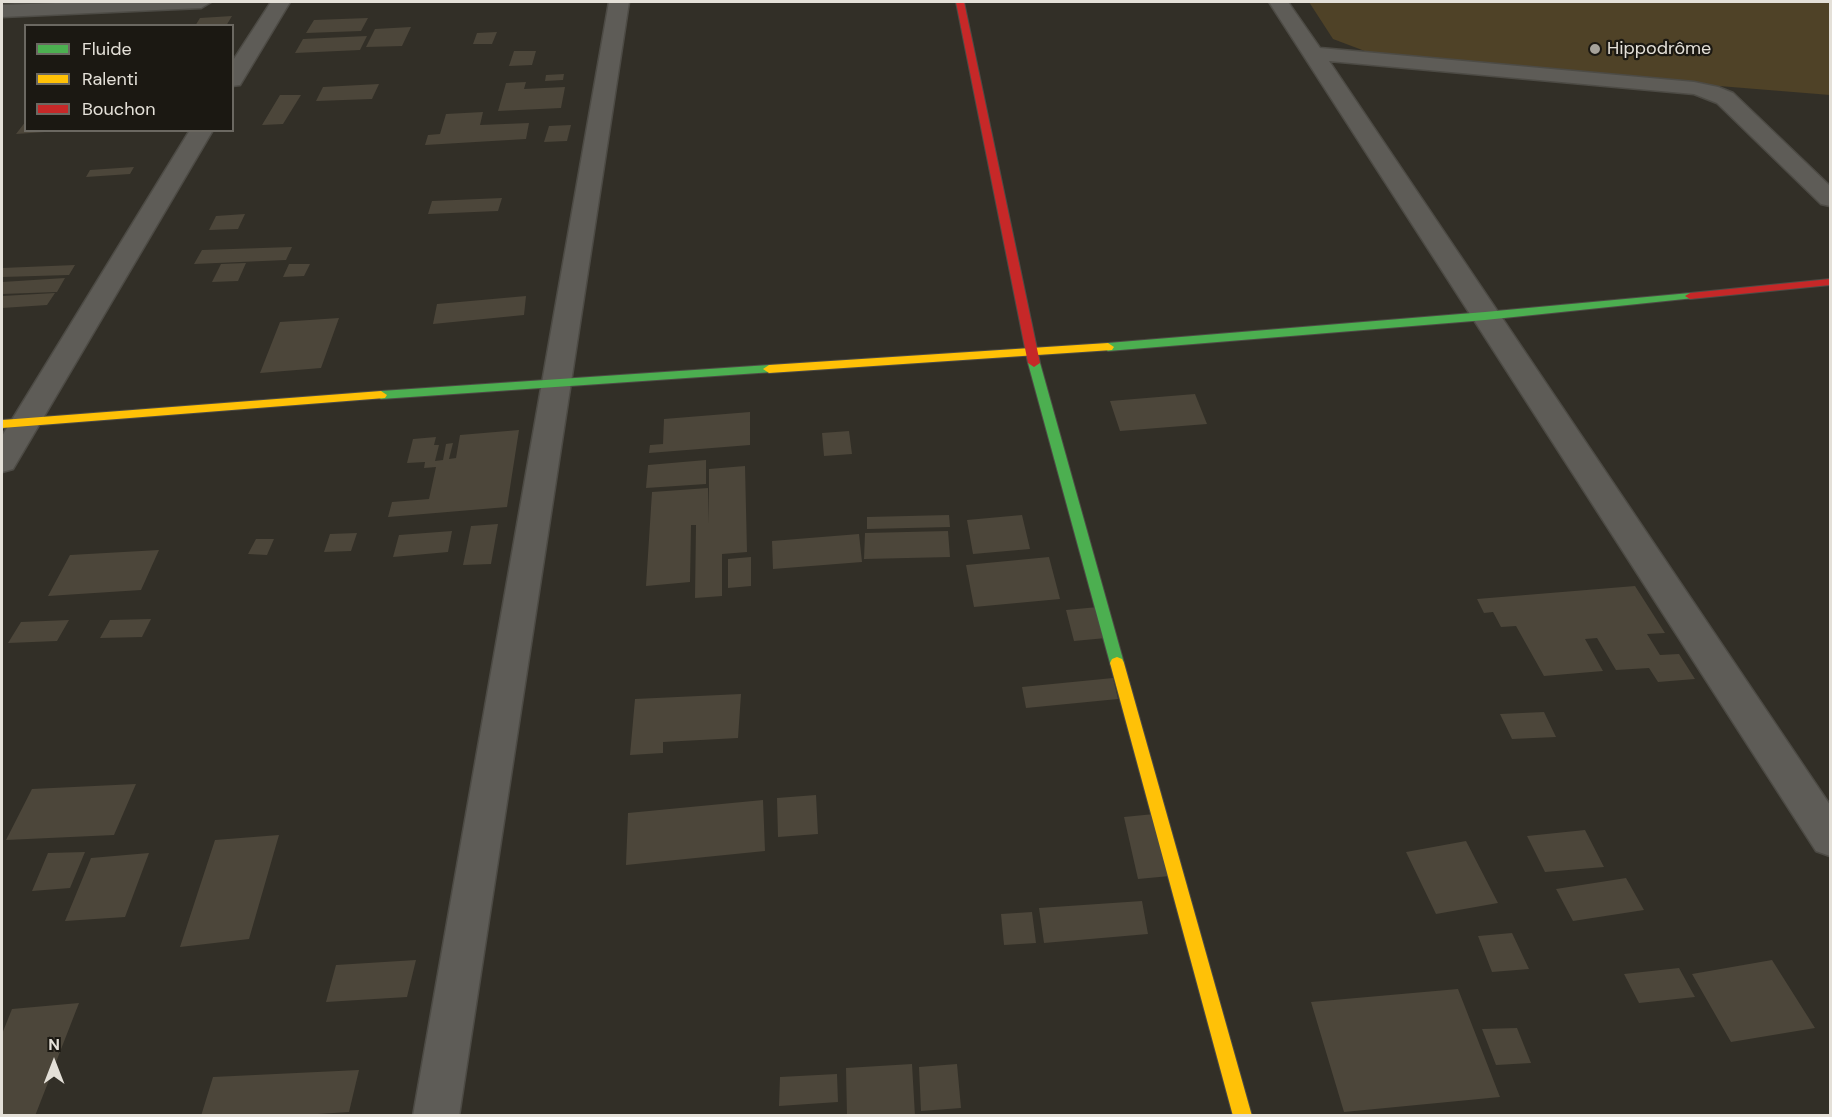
<!DOCTYPE html>
<meta charset="utf-8">
<style>
body{margin:0}
#map{position:relative;width:1832px;height:1117px;overflow:hidden;background:#322f27;font-family:"DM Sans",sans-serif}
canvas{display:block}
.frame{position:absolute;inset:0;border:3px solid #e4e0d8;pointer-events:none}
.legend{position:absolute;left:24px;top:24px;width:210px;height:108px;box-sizing:border-box;background:#1b1812;border:2px solid #6b6861;margin:0;padding:8px 10px;list-style:none;font-size:18px;color:#e4e0d8}
.legend li{display:flex;align-items:center;gap:12px;height:30px}
.legend b{width:30px;border:2px solid #6b6861}
.north{position:absolute;left:24px;top:1033px;width:60px;height:60px;-webkit-text-stroke:4px #1b1812;paint-order:stroke;rotate:0deg;font-size:16px;font-weight:700;line-height:24px;text-align:center;color:#e4e0d8}
.north::after{content:'';display:block;margin:auto;width:21px;height:27px;background:#e4e0d8;clip-path:polygon(50% 0,100% 100%,50% 72%,0 100%)}
</style>
<div id="map">
<canvas width="1832" height="1117"></canvas>
<div class="frame"></div>
<ul class="legend">
<li><b style="height:8px;background:#4caf50"></b>Fluide</li>
<li><b style="height:8px;background:#ffc107"></b>Ralenti</li>
<li><b style="height:8px;background:#c62828"></b>Bouchon</li>
</ul>
<div class="north">N</div>
</div>
<script>
const ctx = document.querySelector('canvas').getContext('2d');
ctx.lineJoin = 'round';
function fillPath(path, color) { ctx.fillStyle = color; ctx.fill(path, 'evenodd'); }
const shape = rows => new Path2D(rows.map(r => 'M' + r).join(''));
function strokePath(path, color, width, dash) { ctx.strokeStyle = color; ctx.lineWidth = width; ctx.lineCap = dash ? 'butt' : 'round'; ctx.setLineDash(dash || []); ctx.stroke(path); }
function label(font, color, halo, rows, align = 'center') {
  ctx.font = font + ' "DM Sans",sans-serif'; ctx.lineWidth = 4.5; ctx.setLineDash([]); ctx.textBaseline = 'middle'; ctx.strokeStyle = halo; ctx.fillStyle = color; for (const [text, x, y, turn = 0] of rows) {
    ctx.save(); ctx.translate(x, y); ctx.rotate((+turn || 0) * Math.PI / 180); ctx.textAlign = isNaN(turn) ? turn : align; if (halo) ctx.strokeText(text, 0, 0); ctx.fillText(text, 0, 0); ctx.restore();
  }
}
fillPath(shape([
 [1309,2,1830,2,1830,95,1386,59,1333,39]
]), '#4f4227');
fillPath(shape([
 [232,16,226,26,195,26,200,18],
 [368,18,361,31,306,33,314,20],
 [411,27,402,46,366,47,375,29],
 [497,32,492,44,473,44,477,33],
 [367,36,360,50,295,53,303,39],
 [514,51,536,51,532,65,509,66],
 [564,74,563,80,545,81,546,75],
 [526,82,524,89,565,87,561,108,498,111,506,83],
 [379,84,372,99,316,101,323,87],
 [280,95,301,95,283,124,262,125],
 [483,112,480,125,529,123,526,139,425,145,428,135,440,134,446,114],
 [26,121,26,130,45,132,16,134],
 [571,125,567,141,544,142,549,126],
 [134,167,130,174,86,177,90,170],
 [502,198,498,211,428,214,432,201],
 [245,214,238,229,209,230,216,216],
 [292,247,286,260,194,264,202,250],
 [246,263,238,281,212,282,221,264],
 [289,264,310,264,304,276,283,277],
 [75,265,69,275,2,277,2,268],
 [65,278,57,292,2,294,2,282],
 [55,293,47,305,2,308,2,296],
 [526,296,524,315,433,324,437,304],
 [339,318,321,368,260,373,280,322],
 [1195,394,1207,424,1120,431,1110,401],
 [750,412,750,445,649,453,650,445,663,444,664,419],
 [519,430,507,507,388,517,392,502,429,499,436,467,424,468,425,462,407,463,413,439,436,437,434,445,439,445,435,461,443,460,446,444,453,443,449,459,456,458,460,435],
 [849,431,852,454,824,456,822,433],
 [706,460,706,484,646,488,648,465],
 [745,466,747,552,722,554,722,596,695,598,696,525,691,525,690,582,646,586,652,492,708,488,709,524,709,469],
 [949,515,950,527,867,529,867,517],
 [1022,515,1030,549,973,554,967,520],
 [498,524,491,564,463,565,471,526],
 [452,531,448,552,393,557,399,535],
 [948,531,950,557,864,559,865,533],
 [357,533,351,551,324,552,330,534],
 [859,534,862,562,773,569,772,541],
 [256,539,274,539,267,555,248,554],
 [159,550,141,590,48,596,70,555],
 [751,557,751,586,728,588,728,559],
 [1049,557,1060,599,974,607,966,565],
 [1635,586,1665,633,1647,634,1660,655,1679,654,1695,679,1658,682,1649,668,1616,670,1597,638,1585,639,1603,671,1544,676,1516,626,1501,627,1493,612,1484,613,1477,599],
 [1098,607,1106,638,1074,641,1066,610],
 [151,619,142,637,100,638,110,620],
 [69,620,57,641,8,643,21,622],
 [1113,678,1118,699,1026,708,1022,687],
 [741,694,738,738,663,742,663,753,630,755,635,699],
 [1544,712,1556,737,1512,739,1500,714],
 [136,784,114,835,6,840,32,789],
 [816,795,818,834,778,837,777,798],
 [763,800,765,851,626,865,628,813],
 [1154,814,1170,876,1138,879,1124,817],
 [1585,830,1604,867,1545,872,1527,836],
 [279,835,249,939,180,947,215,840],
 [1466,841,1498,903,1436,914,1406,852],
 [85,852,70,888,32,891,48,853],
 [149,853,125,917,65,921,91,858],
 [1626,878,1644,910,1573,921,1556,889],
 [1142,901,1148,934,1044,943,1039,908],
 [1032,912,1036,943,1004,945,1001,914],
 [1512,933,1529,969,1492,972,1478,936],
 [416,960,407,997,326,1002,336,965],
 [1772,960,1815,1028,1731,1042,1692,974],
 [1679,968,1695,997,1639,1003,1624,974],
 [1458,989,1500,1097,1344,1112,1311,1002],
 [79,1003,35,1116,2,1116,2,1034,12,1009],
 [1517,1028,1531,1063,1496,1065,1482,1029],
 [912,1064,915,1116,847,1116,846,1068],
 [957,1064,961,1108,921,1111,919,1067],
 [359,1070,349,1112,287,1116,201,1116,213,1077],
 [837,1074,838,1102,779,1106,780,1077]
]), '#4c463a');
const street = shape([
 [82,2,211,2,201,8,2,17,2,5,82,2],
 [271,2,290,2,243,80,240,85,232,86,232,62,271,2],
 [609,2,629,2,459,1116,413,1116,609,2],
 [1269,2,1288,2,1320,48,1694,82,1718,87,1733,93,1830,186,1830,206,1821,204,1717,103,1694,94,1329,61,1830,805,1830,856,1816,851,1269,2],
 [190,130,213,130,13,469,2,472,2,436,190,130]
]);
const fast = shape([
 [1690,293,1694,294,1694,298,1485,320,1108,351,1102,347,1108,343,1485,312,1690,293],
 [1034,359,1040,363,1124,663,1122,667,1117,669,1112,667,1110,663,1028,363,1034,359],
 [769,365,775,369,773,372,381,399,375,395,381,391,769,365]
]);
const slow = shape([
 [1108,343,1114,347,1112,350,769,373,763,369,769,365,1108,343],
 [381,391,387,395,385,398,2,428,2,420,381,391],
 [1117,657,1122,659,1124,663,1252,1116,1233,1116,1110,663,1112,659,1117,657]
]);
const jam = shape([
 [956,2,964,2,1040,363,1034,367,1028,363,956,2],
 [1830,279,1830,285,1690,299,1685,296,1690,293,1830,279]
]);
strokePath(street, '#4d4b45', 3);
strokePath(fast, '#4d4b45', 2);
strokePath(slow, '#4d4b45', 2);
strokePath(jam, '#4d4b45', 2);
fillPath(street, '#5e5c57');
fillPath(fast, '#4caf50');
fillPath(slow, '#ffc107');
fillPath(jam, '#c62828');
for (const [x, y, r, color] of [
 [1595,49,6,"#a6a29a"]
]) { const dot = new Path2D(); dot.arc(x, y, r, 0, 2 * Math.PI); ctx.fillStyle = color; ctx.fill(dot); strokePath(dot, '#1b1812', 2); }
label('18px', '#e4e0d8', '#1b1812', [
 ["Hippodrôme",1607,49]
], 'left');
</script>
